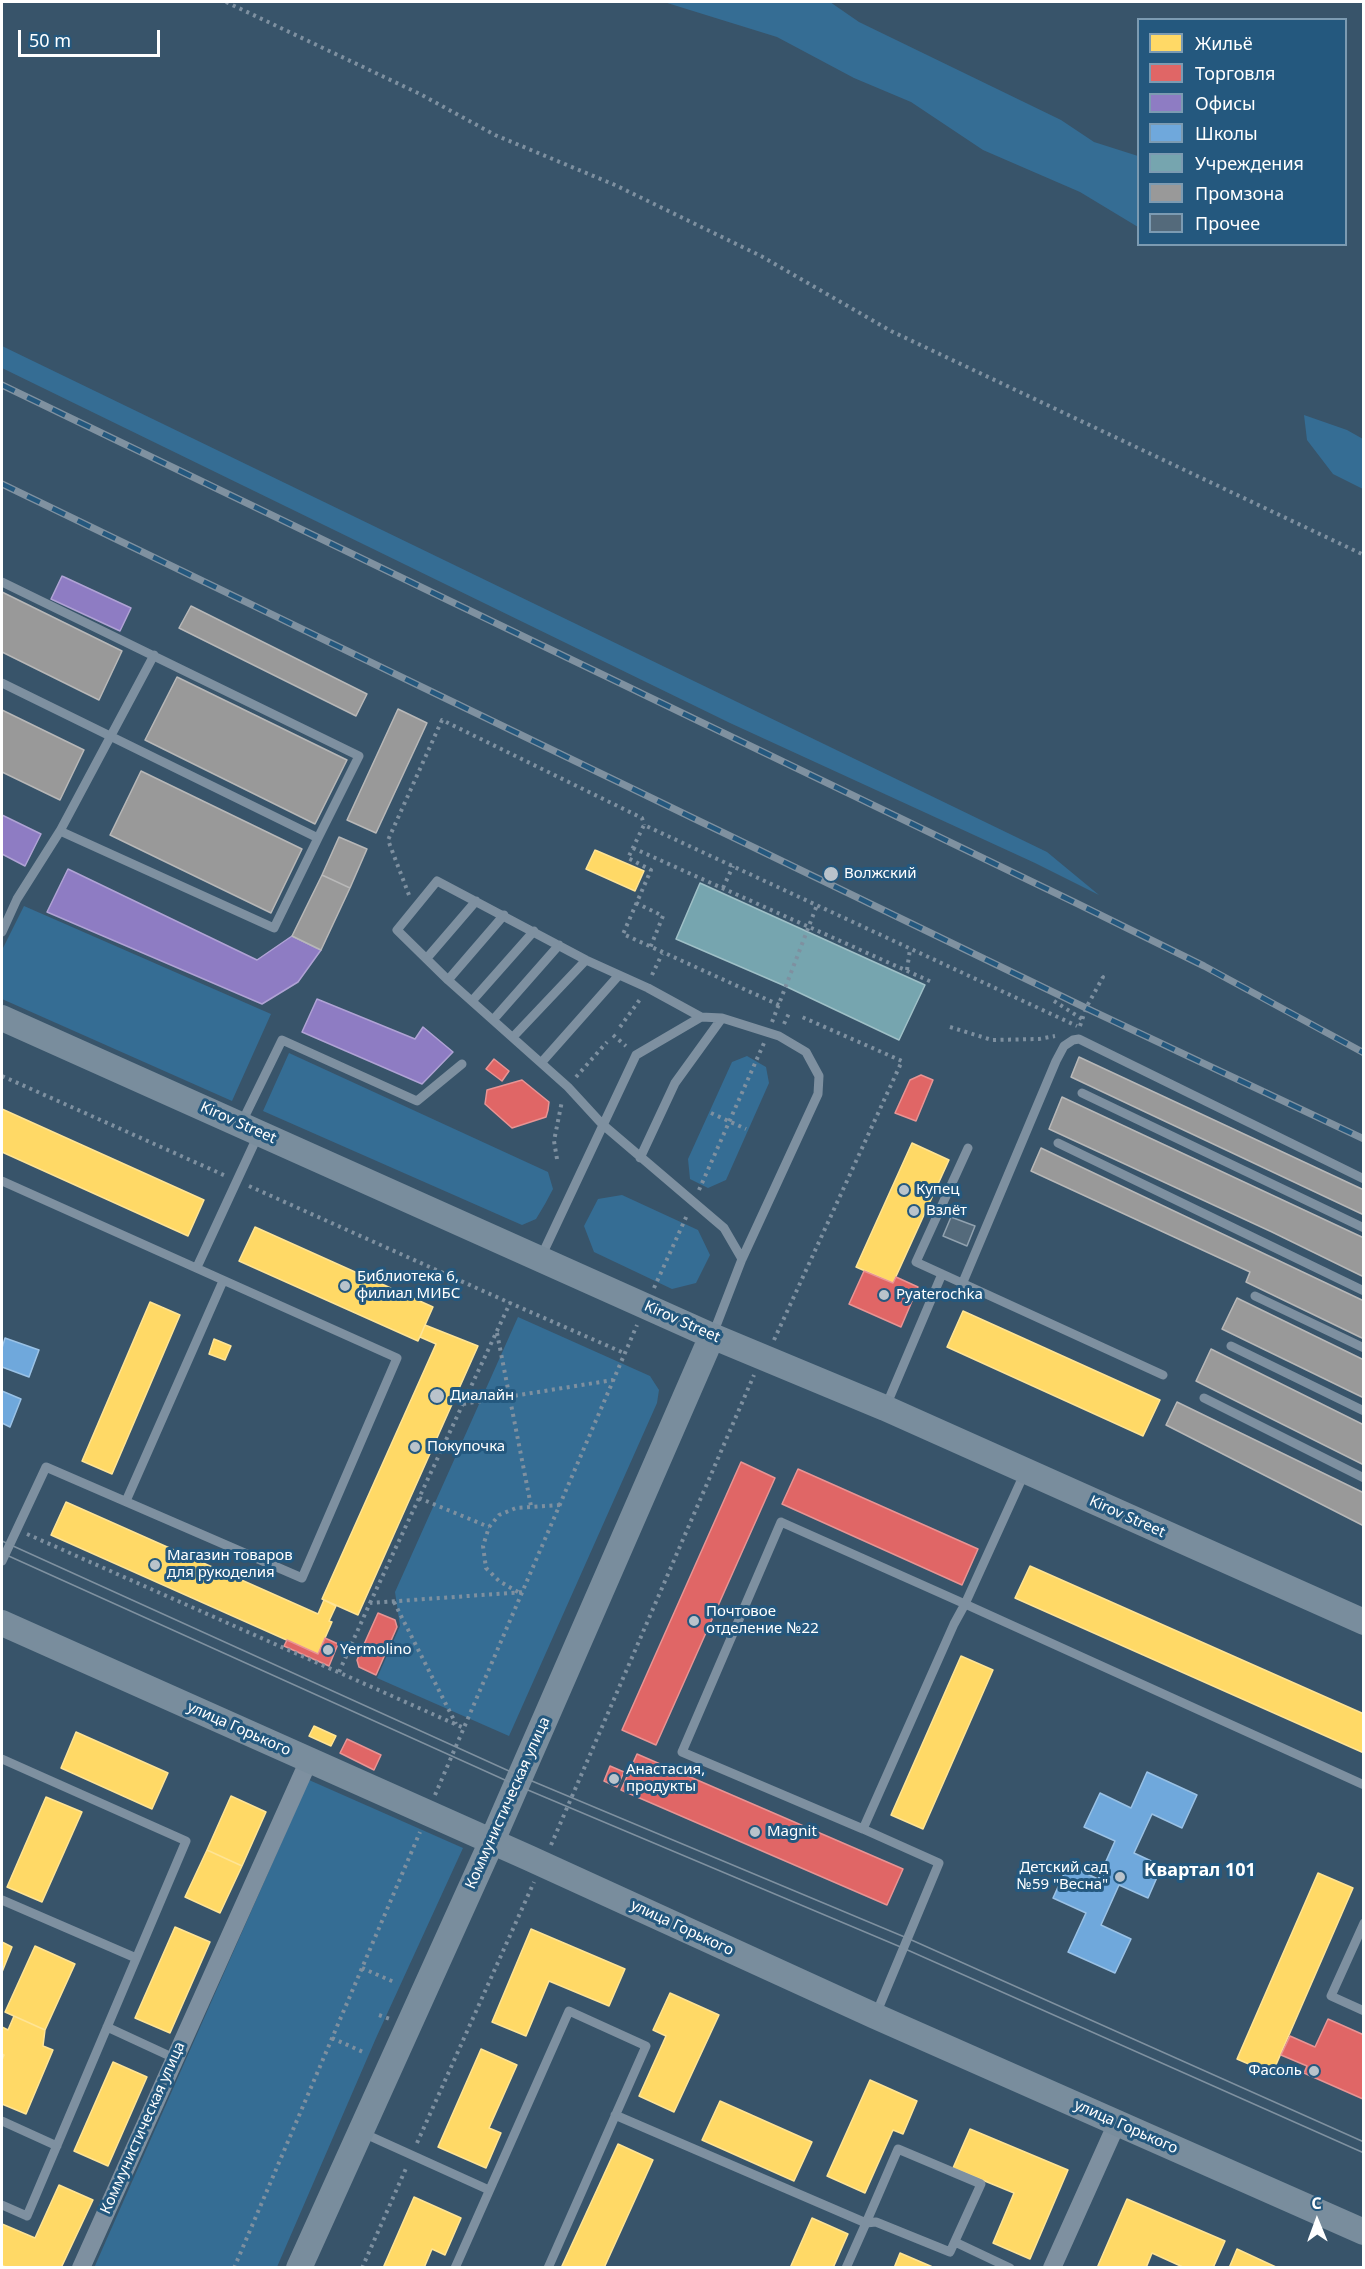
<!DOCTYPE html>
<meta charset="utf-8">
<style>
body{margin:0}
#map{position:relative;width:1365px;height:2269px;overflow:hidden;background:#38546a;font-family:"Noto Sans",sans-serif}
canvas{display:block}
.frame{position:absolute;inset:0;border:3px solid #fff;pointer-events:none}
.legend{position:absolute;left:1137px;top:18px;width:210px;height:228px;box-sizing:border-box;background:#24587e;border:2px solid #7c9bb2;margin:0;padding:8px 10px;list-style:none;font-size:18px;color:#fff}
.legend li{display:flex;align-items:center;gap:12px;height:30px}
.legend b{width:30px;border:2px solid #7c9bb2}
.north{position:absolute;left:1287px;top:2191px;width:60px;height:60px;-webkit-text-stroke:4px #24587e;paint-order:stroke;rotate:359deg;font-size:16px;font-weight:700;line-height:24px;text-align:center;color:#fff}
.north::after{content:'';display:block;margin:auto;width:21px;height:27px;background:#fff;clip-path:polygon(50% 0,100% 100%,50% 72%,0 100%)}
.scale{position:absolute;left:18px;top:30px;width:142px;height:27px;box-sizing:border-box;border:3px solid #fff;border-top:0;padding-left:8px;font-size:18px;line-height:21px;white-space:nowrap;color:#fff;-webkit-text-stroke:4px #24587e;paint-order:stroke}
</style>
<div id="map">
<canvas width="1365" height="2269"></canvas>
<div class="frame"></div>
<ul class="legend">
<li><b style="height:16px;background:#ffd966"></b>Жильё</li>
<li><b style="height:16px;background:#e06666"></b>Торговля</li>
<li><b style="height:16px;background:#8e7cc3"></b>Офисы</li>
<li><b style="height:16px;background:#6fa8dc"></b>Школы</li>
<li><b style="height:16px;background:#76a5af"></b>Учреждения</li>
<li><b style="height:16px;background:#999"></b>Промзона</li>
<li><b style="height:16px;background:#546a7b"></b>Прочее</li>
</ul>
<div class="north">С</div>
<div class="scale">50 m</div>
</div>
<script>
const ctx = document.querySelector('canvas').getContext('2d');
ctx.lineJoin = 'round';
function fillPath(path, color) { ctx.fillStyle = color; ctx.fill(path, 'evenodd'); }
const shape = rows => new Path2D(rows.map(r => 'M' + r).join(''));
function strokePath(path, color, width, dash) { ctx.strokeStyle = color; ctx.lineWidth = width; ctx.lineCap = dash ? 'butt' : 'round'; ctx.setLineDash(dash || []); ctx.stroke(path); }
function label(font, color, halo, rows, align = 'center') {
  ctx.font = font + ' "Noto Sans",sans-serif'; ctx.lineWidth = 6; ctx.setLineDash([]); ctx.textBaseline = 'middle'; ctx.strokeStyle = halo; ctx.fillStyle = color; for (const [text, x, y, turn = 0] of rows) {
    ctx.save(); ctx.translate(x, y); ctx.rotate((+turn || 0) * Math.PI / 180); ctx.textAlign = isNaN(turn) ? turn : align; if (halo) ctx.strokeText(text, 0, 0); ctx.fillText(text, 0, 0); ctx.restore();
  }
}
fillPath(shape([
 [664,2,830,2,859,22,1061,120,1094,142,1138,156,1138,227,1080,192,983,150,911,102,854,78,777,37],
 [2,346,1047,852,1099,895,1035,863,730,723,2,368],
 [1304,415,1347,430,1363,439,1363,489,1333,474,1307,440],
 [24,906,271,1014,232,1101,2,999,2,950],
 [289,1053,548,1172,553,1189,545,1204,536,1219,522,1225,263,1111],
 [747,1056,766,1067,769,1083,726,1180,708,1188,690,1179,688,1159,732,1062],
 [622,1195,698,1230,710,1255,696,1283,672,1289,594,1252,584,1226,598,1199],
 [518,1317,650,1376,659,1390,657,1403,509,1736,377,1678,400,1626,395,1592],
 [309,1780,463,1848,376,2038,277,2267,94,2268]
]), '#356d94');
const homes = shape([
 [595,850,644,871,635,891,586,869,595,850],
 [2,1109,204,1200,188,1236,2,1152,2,1109],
 [912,1143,949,1160,893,1283,856,1267,912,1143],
 [255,1227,433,1307,418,1341,239,1261,255,1227],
 [150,1302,180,1315,112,1474,82,1461,150,1302],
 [963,1311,1160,1400,1143,1436,947,1347,963,1311],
 [425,1325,478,1346,358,1615,322,1599,436,1344,420,1337,425,1325],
 [214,1339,231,1346,225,1360,209,1354,214,1339],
 [66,1502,318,1614,324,1600,336,1606,329,1621,332,1622,318,1654,51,1535,66,1502],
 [1030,1566,1364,1714,1364,1753,1015,1598,1030,1566],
 [961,1656,993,1670,923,1829,891,1815,961,1656],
 [314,1726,336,1736,331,1746,309,1736,314,1726],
 [76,1732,168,1773,152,1809,61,1768,76,1732],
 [231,1796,266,1812,242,1866,207,1850,231,1796],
 [46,1797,82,1812,42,1902,7,1887,46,1797],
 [207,1850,242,1866,220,1913,185,1897,207,1850],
 [1318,1873,1353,1888,1272,2074,1237,2059,1318,1873],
 [175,1927,210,1942,170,2033,135,2018,175,1927],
 [531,1929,625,1969,609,2006,549,1981,526,2036,492,2022,531,1929],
 [2,1942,12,1947,2,1972,2,1942],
 [35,1946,75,1964,45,2030,5,2012,35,1946],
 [670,1993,719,2015,674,2112,639,2096,666,2036,653,2030,670,1993],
 [14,2016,45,2030,43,2046,53,2050,26,2114,2,2104,2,2060,4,2055,2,2054,2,2027,8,2030,14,2016],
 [481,2049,517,2065,489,2128,501,2133,486,2168,438,2147,481,2049],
 [113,2062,147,2077,108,2166,74,2151,113,2062],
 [870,2080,917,2101,903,2134,893,2130,865,2193,827,2176,870,2080],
 [720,2101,812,2142,794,2181,702,2140,720,2101],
 [970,2129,1068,2170,1030,2259,993,2243,1014,2193,953,2168,970,2129],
 [618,2144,653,2160,604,2268,561,2268,618,2144],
 [59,2185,93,2200,61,2268,7,2268,2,2265,2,2224,35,2238,59,2185],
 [414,2197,461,2218,445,2255,432,2249,424,2268,383,2268,414,2197],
 [1127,2199,1225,2241,1213,2268,1185,2268,1152,2253,1146,2268,1097,2268,1127,2199],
 [812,2218,848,2234,833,2268,790,2268,812,2218],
 [1237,2249,1278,2268,1229,2268,1237,2249],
 [900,2253,935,2268,894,2268,900,2253]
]);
fillPath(homes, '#ffd966');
strokePath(homes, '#ffe494', 1.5);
const shops = shape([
 [494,1059,509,1071,502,1081,486,1069,494,1059],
 [921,1075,933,1080,916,1121,895,1113,910,1080,921,1075],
 [522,1080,549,1102,548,1110,546,1117,512,1128,485,1104,487,1090,522,1080],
 [864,1271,893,1283,896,1277,918,1287,901,1327,849,1304,864,1271],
 [741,1462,775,1478,656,1745,622,1730,741,1462],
 [798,1469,978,1549,962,1585,782,1504,798,1469],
 [378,1613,395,1620,397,1627,376,1675,359,1667,357,1660,378,1613],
 [325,1638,338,1644,329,1666,284,1646,287,1640,318,1654,325,1638],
 [347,1739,381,1755,374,1770,340,1753,347,1739],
 [637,1754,903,1869,887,1905,621,1790,637,1754],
 [610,1766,624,1772,617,1787,604,1781,610,1766],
 [1328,2019,1364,2035,1363,2099,1304,2073,1307,2066,1281,2055,1290,2036,1315,2047,1328,2019]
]);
fillPath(shops, '#e06666');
strokePath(shops, '#e99494', 1.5);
const offices = shape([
 [62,576,131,608,120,631,51,599,62,576],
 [2,815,41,834,25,866,2,854,2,815],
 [68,869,257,960,292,936,321,950,298,982,262,1004,47,912,68,869],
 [317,999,415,1039,423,1027,453,1052,422,1084,302,1032,317,999]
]);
fillPath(offices, '#8e7cc3');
strokePath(offices, '#b0a3d5', 1.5);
const schools = shape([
 [5,1338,39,1350,29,1377,2,1367,2,1348,5,1338],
 [2,1391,21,1399,10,1427,2,1423,2,1391],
 [1147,1772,1197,1795,1182,1828,1152,1814,1134,1853,1162,1866,1148,1898,1119,1885,1101,1925,1131,1939,1115,1973,1068,1952,1086,1913,1053,1898,1068,1865,1098,1879,1115,1841,1084,1827,1100,1793,1131,1808,1147,1772]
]);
fillPath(schools, '#6fa8dc');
strokePath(schools, '#9ac2e6', 1.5);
const public = shape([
 [700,883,925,985,899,1040,785,986,676,939,700,883]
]);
fillPath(public, '#76a5af');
strokePath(public, '#9fc0c7', 1.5);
const industry = shape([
 [2,592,122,651,99,700,2,652,2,592],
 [191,606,367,694,356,716,179,628,191,606],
 [177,677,347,760,315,824,145,740,177,677],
 [398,709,427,723,376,833,347,820,398,709],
 [2,710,84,750,60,800,2,772,2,710],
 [141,771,302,849,271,913,110,835,141,771],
 [339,837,367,849,350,888,322,875,339,837],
 [322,875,350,888,321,950,292,936,322,875],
 [1079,1057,1364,1190,1364,1215,1071,1077,1079,1057],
 [1062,1097,1364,1238,1364,1277,1272,1232,1049,1129,1062,1097],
 [1041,1148,1364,1301,1364,1339,1246,1282,1250,1272,1031,1171,1041,1148],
 [1237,1298,1364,1360,1364,1398,1222,1329,1237,1298],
 [1211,1349,1364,1425,1364,1465,1196,1381,1211,1349],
 [1177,1402,1364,1493,1364,1526,1166,1425,1177,1402]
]);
fillPath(industry, '#999');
strokePath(industry, '#b8b8b8', 1.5);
const building = shape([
 [951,1217,975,1226,967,1246,943,1236,951,1217]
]);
fillPath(building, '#546a7b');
strokePath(building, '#91a2af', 1.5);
strokePath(shape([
 [226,2,420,94,495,135,615,185,761,256,891,331,1364,555],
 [633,848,934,983],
 [723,888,733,866],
 [409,895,388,840,442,720,642,818,644,825],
 [636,903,663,916,650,948],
 [907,970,910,949],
 [652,975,662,954],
 [1054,1001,1082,1019],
 [779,1005,623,934,651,870,628,858,644,825,1077,1026],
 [772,1022,817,905],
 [784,1024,790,1011],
 [1080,1026,1086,1008,1103,977,1098,975],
 [620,1027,641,998],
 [950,1027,992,1040,1039,1039,1055,1036],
 [613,1035,626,1046],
 [2,1076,226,1176],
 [576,1077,607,1042],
 [711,1113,746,1129],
 [557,1159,554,1141,562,1101],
 [249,1186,510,1303],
 [699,1190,764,1043],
 [654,1288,688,1213],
 [497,1333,531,1506],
 [774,1340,902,1061,802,1017],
 [463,1404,613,1380],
 [419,1498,489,1527],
 [27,1534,464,1728],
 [518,1592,499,1581,486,1568,483,1546,489,1527,499,1515,516,1508,560,1505],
 [394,1602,456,1724],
 [370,1603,510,1303,624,1353],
 [339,1672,370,1603,524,1592],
 [435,1795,637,1325],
 [551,1845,754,1375],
 [362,1968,394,1982],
 [379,2015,390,2019],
 [332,2038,363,2052],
 [417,2143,534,1882],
 [234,2268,420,1832],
 [362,2268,407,2166]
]), '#7e90a0', 4, [3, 4.5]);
strokePath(shape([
 [2,582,359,756,318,838],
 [2,683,318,838,274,928,60,831],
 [2,932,17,899,60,831,154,655],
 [427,958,476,901],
 [448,980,504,915],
 [472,1001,534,931],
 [701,1017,648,988,586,960,437,881,397,930,448,980,568,1087,602,1124,724,1228,742,1259],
 [493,1020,559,945],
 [513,1037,586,960],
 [541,1063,619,975],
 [1082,1093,1364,1228],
 [242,1122,282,1040,417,1101,462,1064],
 [1058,1143,1364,1291],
 [968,1148,916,1262,1163,1375],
 [640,1158,675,1083,722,1018],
 [2,1181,397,1358,302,1578,46,1467,2,1561],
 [541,1257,636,1055,701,1017,722,1018,779,1036,806,1052,819,1076,818,1094,742,1259,713,1334],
 [197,1267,259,1133],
 [963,1282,1056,1061,1064,1046,1073,1040,1079,1039,1364,1179],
 [1255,1296,1364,1348],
 [1231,1346,1364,1411],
 [1204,1398,1364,1478],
 [886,1406,942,1274],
 [1025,1472,965,1604,954,1624,863,1829,682,1752,781,1522,965,1604,1364,1785],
 [126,1501,223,1281],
 [2,1759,186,1841,27,2216,2,2205],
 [863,1829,939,1863,876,2014],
 [2,1900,136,1958],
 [1364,1923,1331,1996,1364,2011],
 [107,2027,174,2058],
 [615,2115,866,2223,876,2222,950,2252,981,2184,898,2149,866,2223,846,2268],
 [2,2121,57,2146],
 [363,2133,489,2190],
 [955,2242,1010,2268],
 [455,2268,569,2011,646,2046,548,2268]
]), '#7e90a0', 9);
strokePath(shape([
 [81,2268,309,1760],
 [1052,2268,1117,2123]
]), '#7e90a0', 18);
strokePath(shape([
 [2,1018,712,1336,885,1408,1364,1622],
 [2,1623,529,1858,875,2016,1364,2232],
 [299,2268,492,1841,712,1336]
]), '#798d9d', 26);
strokePath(shape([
 [2,1541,520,1776,907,1938,1364,2142],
 [2,1553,516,1785,903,1948,1364,2153]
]), '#7f91a0', 1.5);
const rail = shape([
 [2,385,1074,902,1204,966,1364,1053],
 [2,484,1086,1008,1364,1139]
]);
strokePath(rail, '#7f91a0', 7);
strokePath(rail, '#24587e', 4.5, [14]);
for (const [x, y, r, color] of [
 [831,874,8,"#b9c3cb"],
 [904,1190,6,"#b9c3cb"],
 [914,1211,6,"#b9c3cb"],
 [345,1286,6,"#b9c3cb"],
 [884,1295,6,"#b9c3cb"],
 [437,1396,8,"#b9c3cb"],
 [415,1447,6,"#b9c3cb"],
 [155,1565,6,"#b9c3cb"],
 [694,1621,6,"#b9c3cb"],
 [328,1650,6,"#b9c3cb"],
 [614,1779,6,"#b9c3cb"],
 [755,1832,6,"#b9c3cb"],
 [1120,1877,6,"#b9c3cb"],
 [1314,2071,6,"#b9c3cb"]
]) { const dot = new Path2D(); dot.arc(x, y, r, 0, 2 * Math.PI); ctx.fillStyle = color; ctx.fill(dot); strokePath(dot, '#24587e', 2); }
label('15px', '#fff', '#24587e', [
 ["Волжский",844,874],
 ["Купец",916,1190],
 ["Взлёт",926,1211],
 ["Библиотека 6,",357,1277],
 ["филиал МИБС",357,1294],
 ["Pyaterochka",896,1295],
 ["Диалайн",450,1396],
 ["Покупочка",427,1447],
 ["Магазин товаров",167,1556],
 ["для рукоделия",167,1573],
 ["Почтовое",706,1612],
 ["отделение №22",706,1629],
 ["Yermolino",340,1650],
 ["Анастасия,",626,1770],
 ["продукты",626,1787],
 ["Magnit",767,1832],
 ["Детский сад",1108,1868,"right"],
 ["№59 \"Весна\"",1108,1885,"right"],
 ["Фасоль",1302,2071,"right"]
], 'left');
label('15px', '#fff', '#24587e', [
 ["Kirov Street",238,1123,24],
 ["Kirov Street",682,1322,24],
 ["Kirov Street",1127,1517,24],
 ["улица Горького",239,1729,24],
 ["Коммунистическая улица",508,1803,-66],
 ["улица Горького",682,1928,25],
 ["улица Горького",1126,2127,24],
 ["Коммунистическая улица",143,2128,-66]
]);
label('bold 18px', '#fff', '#24587e', [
 ["Квартал 101",1200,1871]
]);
</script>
